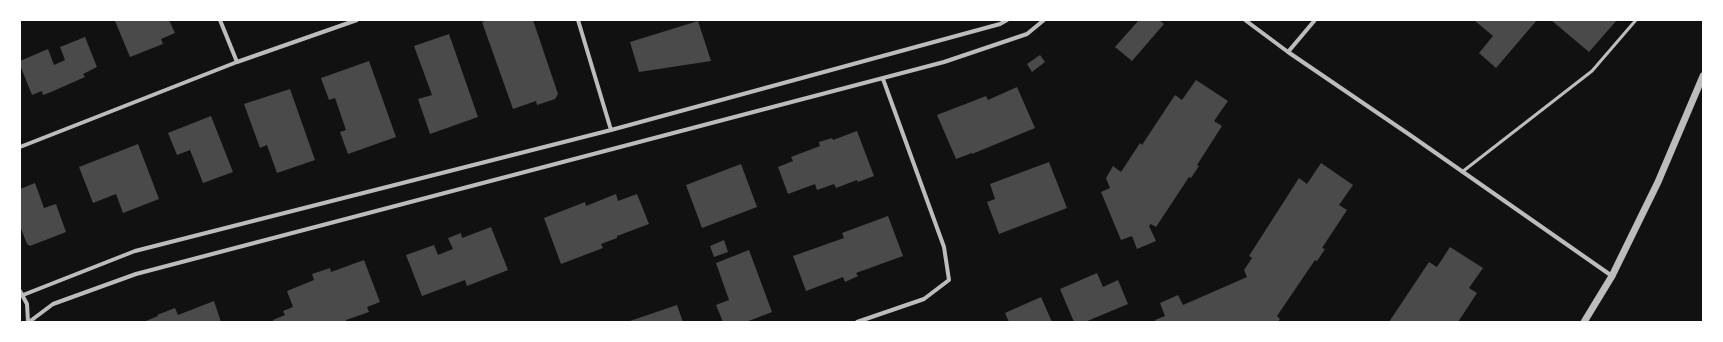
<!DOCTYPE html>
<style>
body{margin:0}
#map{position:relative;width:1723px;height:342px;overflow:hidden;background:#111;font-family:"Archivo Narrow",sans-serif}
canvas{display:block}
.frame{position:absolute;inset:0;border:21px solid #fff;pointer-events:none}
</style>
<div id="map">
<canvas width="1723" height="342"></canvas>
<div class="frame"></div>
</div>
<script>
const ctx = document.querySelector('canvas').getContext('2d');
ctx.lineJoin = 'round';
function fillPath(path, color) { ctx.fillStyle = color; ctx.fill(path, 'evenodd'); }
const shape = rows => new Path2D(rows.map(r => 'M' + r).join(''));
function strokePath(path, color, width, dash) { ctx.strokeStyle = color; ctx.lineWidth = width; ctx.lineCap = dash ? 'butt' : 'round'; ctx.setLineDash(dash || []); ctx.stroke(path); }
fillPath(shape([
 [116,20,169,20,175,33,161,39,163,44,130,57,115,21],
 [489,20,533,20,558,94,555,99,537,105,536,101,513,109,482,22],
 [1139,20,1159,20,1164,24,1132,61,1115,47],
 [1474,20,1537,20,1496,68,1479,53,1493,36],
 [1551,20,1617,20,1589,52],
 [698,21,711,61,639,72,630,42],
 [449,34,478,117,430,134,418,99,432,95,414,46],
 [85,37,97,67,83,74,85,77,51,92,43,95,42,91,32,95,20,65,20,61,48,49,54,65,65,60,60,47],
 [1040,55,1045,62,1032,72,1027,64],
 [369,61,396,137,348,154,340,132,346,130,335,98,329,100,321,78],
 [1196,80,1228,101,1214,121,1222,126,1197,165,1199,166,1191,178,1189,177,1156,227,1151,224,1149,226,1156,241,1137,249,1132,236,1121,240,1101,192,1110,188,1106,178,1113,166,1121,172,1140,143,1142,145,1175,95,1182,100],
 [1017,87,1035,128,972,154,972,153,956,159,937,115,986,96,988,100],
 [290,89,315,160,277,173,267,145,260,148,244,104],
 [211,116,233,172,203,183,190,150,177,155,168,133],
 [857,131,874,176,858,182,857,180,836,188,834,184,817,190,815,184,788,194,778,167,793,161,791,157,820,146,819,142,832,138,833,140],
 [138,144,159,199,123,213,116,194,93,203,79,167],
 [1049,162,1067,208,999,234,987,202,995,199,990,184],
 [1321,163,1353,185,1339,205,1347,210,1322,248,1325,249,1317,261,1315,260,1277,316,1280,319,1278,322,1156,322,1155,320,1165,316,1160,303,1178,295,1183,305,1247,277,1244,270,1252,258,1249,256,1299,178,1307,184],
 [741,164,757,207,702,228,686,185],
 [35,183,44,208,56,204,66,232,30,246,27,244,20,226,20,189],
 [616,194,618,201,637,194,649,224,617,236,617,238,601,244,603,248,561,264,544,218,585,202,586,206],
 [888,216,903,256,856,273,858,276,845,282,843,277,806,291,793,256,844,238,842,233],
 [491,227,508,270,467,286,465,280,422,296,406,255,434,245,438,255,453,249,448,238,461,233,462,238],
 [724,240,728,252,714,257,710,246],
 [1450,247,1483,268,1469,288,1477,293,1458,322,1389,322,1429,262,1437,267],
 [749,250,772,312,746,322,723,322,716,305,729,300,716,263],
 [364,260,380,302,367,307,369,312,346,320,346,322,274,322,273,320,285,315,283,311,293,307,287,291,314,280,312,274,330,268,331,272],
 [1097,273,1103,287,1118,280,1128,304,1085,322,1074,322,1060,289],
 [1041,297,1052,322,1009,322,1005,313],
 [214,301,221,322,147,322,146,321,158,316,157,315,175,308,178,315],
 [677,305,683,322,627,322]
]), '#4a4a4a');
strokePath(shape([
 [1462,172,1592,71,1636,20]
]), '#bcbcbc', 3);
strokePath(shape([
 [220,20,237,62],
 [578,20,611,130],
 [1245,20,1288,52,1410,135,1612,276],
 [1288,52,1315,20],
 [20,147,237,62,357,20],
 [20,291,27,304,28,322],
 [23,295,135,251,611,130,1000,24,1007,20],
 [29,322,53,304,136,274,944,62,1027,34,1044,20],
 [857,322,924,299,949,280,944,247,883,79]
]), '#bcbcbc', 4);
strokePath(shape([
 [1584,322,1612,276,1658,182,1703,76]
]), '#bcbcbc', 7);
</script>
